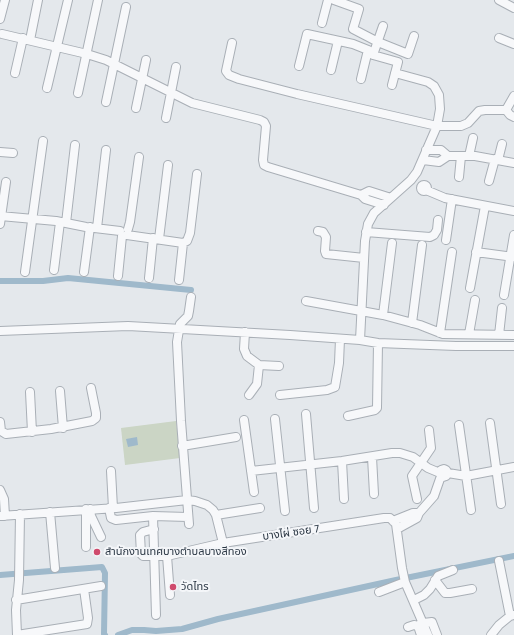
<!DOCTYPE html>
<meta charset="utf-8">
<style>
body{margin:0}
canvas{display:block;background:#e4e8ec}
</style>
<canvas width="514" height="635"></canvas>
<script>
const ctx = document.querySelector('canvas').getContext('2d');
ctx.lineJoin = 'round';
function fillPath(path, color) { ctx.fillStyle = color; ctx.fill(path, 'evenodd'); }
const shape = rows => new Path2D(rows.map(r => 'M' + r).join(''));
function strokePath(path, color, width, dash) { ctx.strokeStyle = color; ctx.lineWidth = width; ctx.lineCap = dash ? 'butt' : 'round'; ctx.setLineDash(dash || []); ctx.stroke(path); }
function label(font, color, halo, rows, align = 'center') {
  ctx.font = font + ' "Fira Sans","Noto Sans Thai",sans-serif'; ctx.lineWidth = 4; ctx.setLineDash([]); ctx.textBaseline = 'middle'; ctx.strokeStyle = halo; ctx.fillStyle = color; for (const [text, x, y, turn = 0] of rows) {
    ctx.save(); ctx.translate(x, y); ctx.rotate((+turn || 0) * Math.PI / 180); ctx.textAlign = isNaN(turn) ? turn : align; if (halo) ctx.strokeText(text, 0, 0); ctx.fillText(text, 0, 0); ctx.restore();
  }
}
fillPath(shape([
 [176,421,180,458,125,465,121,428]
]), '#cbd5c5');
fillPath(shape([
 [137,437,138,445,128,447,126,439]
]), '#9fb9cb');
strokePath(shape([
 [0,281,43,281,68,278,191,290],
 [0,575,102,567,105,573,104,634,105,635],
 [118,635,132,630,144,630,156,631,182,629,218,619,396,580,514,556]
]), '#9fb9cb', 6);
const minor = shape([
 [334,0,359,9,353,29,378,42,408,54,414,36],
 [499,0,514,8],
 [0,19,5,0],
 [322,23,328,0],
 [2,34,87,54,106,60,192,103,260,120,264,122,266,126,263,160,264,165,268,167,361,195,365,199,384,205],
 [499,38,514,44],
 [30,40,38,0],
 [232,43,226,71,229,75,239,79,297,94,437,126,461,126,468,123,479,111,485,110,506,110,510,115,514,117],
 [373,55,383,26],
 [299,66,307,34,353,44,368,50,373,55,398,62,392,85],
 [331,70,338,41],
 [15,73,23,38],
 [361,79,368,50],
 [47,88,68,0],
 [78,93,98,0],
 [106,102,126,7],
 [136,108,146,60],
 [506,110,514,96],
 [166,118,176,67],
 [426,150,441,150,448,156],
 [0,152,13,153],
 [469,156,473,138],
 [423,160,439,162,448,156,475,156,514,163],
 [498,160,502,144],
 [459,177,461,156],
 [489,181,495,159],
 '421 188a3 3 0 1 1 6 0a3 3 0 1 1-6 0Z',
 [426,190,445,198,514,211],
 [361,195,369,191,391,198],
 [0,216,56,221,86,227,120,231],
 [66,223,75,145],
 [0,224,6,182],
 [97,228,106,150],
 [128,229,130,222,139,157],
 [318,231,323,232,326,237,325,251,326,254,364,258],
 [366,232,430,237,434,235,437,230,438,220],
 [127,235,183,243,187,241,190,233,197,174],
 [159,239,168,165],
 [446,240,452,199],
 [476,252,514,257],
 [54,270,60,222],
 [25,272,43,141],
 [84,272,90,227],
 [118,276,122,236],
 [149,278,153,238],
 [179,280,183,243],
 [470,288,485,206],
 [504,295,514,235],
 [306,301,383,315,420,325,443,334,514,335],
 [383,315,392,243],
 [412,323,422,245],
 [0,331,128,326,290,335,360,340,378,343,456,346,514,346],
 [245,332,244,349,247,356,259,365,279,366],
 [440,333,452,252],
 [469,334,475,300],
 [499,335,502,308],
 [360,340,365,241,368,224,374,213,411,180,417,172,437,126,440,109,439,95,434,86,428,82,395,73],
 [60,391,63,428],
 [30,392,32,432],
 [249,395,257,384,259,365],
 [280,395,327,390,335,387,339,363,340,339],
 [306,414,314,508],
 [348,416,375,410,377,408,378,343],
 [275,419,285,511],
 [244,420,254,492],
 [0,422,1,431,6,434,51,429,92,421,96,418,96,413,91,388],
 [490,423,501,504],
 [459,425,471,510],
 [182,446,236,437],
 [372,457,374,494],
 [342,461,344,499],
 [111,471,113,508],
 [251,471,342,461,392,453,400,453,413,457,428,468,440,473],
 [448,473,446,476,443,477,440,473,441,470,444,469,446,470,448,473,466,476,514,467],
 [0,490,4,499,5,516],
 [417,499,412,476,431,448,429,430],
 [109,508,111,518,116,520,153,516,188,517],
 [90,509,91,516,101,537],
 [50,512,55,568],
 [216,515,260,508],
 [0,516,116,508,187,500,195,501,207,505,213,510,216,515,223,543,384,518,390,518,396,524,402,568,405,582,428,635],
 [153,516,156,615],
 [393,521,413,513,419,513],
 [189,524,181,421,177,342,180,324,188,316,189,311,191,297],
 [154,529,143,532,140,535,141,554,143,556,167,556,223,543],
 [397,529,417,518,419,513,434,496,441,476],
 [86,547,86,509],
 [167,556,170,595],
 [499,561,510,616],
 [435,580,445,593,450,593,472,589],
 [379,592,405,582],
 [16,600,101,586],
 [414,600,424,595,430,589,438,576,453,570],
 [418,626,423,623,432,622,437,635],
 [408,627,414,625,418,626,421,635],
 [17,635,16,610,19,580,20,514],
 [17,635,87,624,88,618,84,589],
 [491,635,499,625,510,616,514,615]
]);
strokePath(minor, '#a9afb6', 10);
strokePath(minor, '#f7f8fa', 8);
for (const [x, y, r, color] of [
 [97,552,4,"#cf4a6c"],
 [173,587,4,"#cf4a6c"]
]) { const dot = new Path2D(); dot.arc(x, y, r, 0, 2 * Math.PI); ctx.fillStyle = color; ctx.fill(dot); strokePath(dot, '#f4f6f9', 1.5); }
label('11px', '#2b3744', '#f4f6f9', [
 ["บางไผ่ ซอย 7",291,533,-8]
]);
label('11px', '#2b3744', '#f4f6f9', [
 ["สำนักงานเทศบางตำบลบางสีทอง",105,552],
 ["วัดไทร",181,587]
], 'left');
</script>
